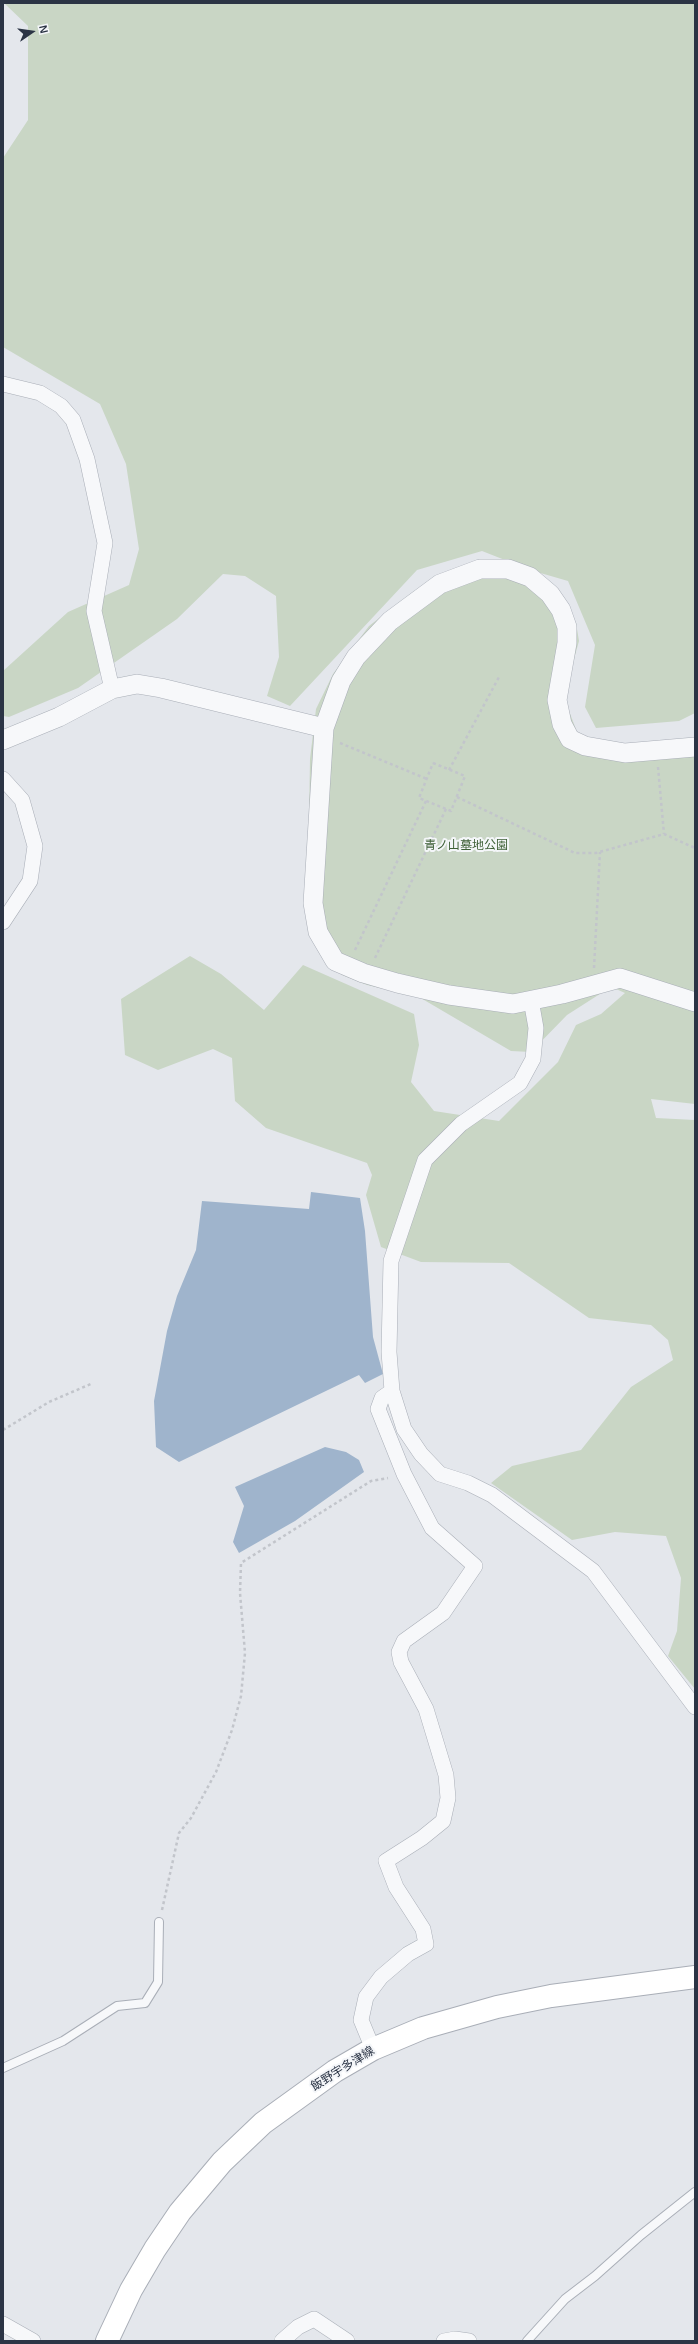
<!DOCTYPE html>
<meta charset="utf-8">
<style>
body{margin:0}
#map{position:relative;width:698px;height:2344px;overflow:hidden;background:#e4e7ec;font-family:Arial,sans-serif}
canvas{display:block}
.frame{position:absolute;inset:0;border:4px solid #2b3445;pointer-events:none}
.north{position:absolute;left:12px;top:12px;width:40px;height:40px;-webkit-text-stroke:3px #f4f6f9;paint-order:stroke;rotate:77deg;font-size:11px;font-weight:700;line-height:16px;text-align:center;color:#2b3445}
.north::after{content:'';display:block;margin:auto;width:14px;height:18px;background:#2b3445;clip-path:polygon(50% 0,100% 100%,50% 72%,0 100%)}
</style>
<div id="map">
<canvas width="698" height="2344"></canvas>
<div class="frame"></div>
<div class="north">N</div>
</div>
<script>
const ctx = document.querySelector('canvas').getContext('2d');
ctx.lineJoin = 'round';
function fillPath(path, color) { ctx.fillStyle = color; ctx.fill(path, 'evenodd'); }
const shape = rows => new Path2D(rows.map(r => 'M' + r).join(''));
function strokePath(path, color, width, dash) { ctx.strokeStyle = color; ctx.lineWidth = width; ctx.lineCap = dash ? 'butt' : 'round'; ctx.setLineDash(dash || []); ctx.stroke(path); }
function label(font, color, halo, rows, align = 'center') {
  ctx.font = font + ' Arial,"Noto Sans JP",sans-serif'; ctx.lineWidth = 4; ctx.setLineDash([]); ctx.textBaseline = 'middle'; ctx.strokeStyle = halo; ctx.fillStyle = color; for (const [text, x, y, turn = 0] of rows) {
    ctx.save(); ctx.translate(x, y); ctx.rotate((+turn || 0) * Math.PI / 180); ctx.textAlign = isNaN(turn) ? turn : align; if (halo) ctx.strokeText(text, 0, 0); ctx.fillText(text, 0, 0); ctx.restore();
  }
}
fillPath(shape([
 [4,3,695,3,695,713,679,721,596,728,585,707,595,645,568,581,537,572,576,623,579,641,567,684,566,703,577,732,588,740,618,745,695,738,695,1104,651,1099,656,1118,695,1120,695,1689,668,1656,677,1631,681,1578,666,1536,615,1532,572,1540,491,1483,512,1466,581,1450,631,1387,673,1360,668,1340,651,1325,589,1318,509,1263,421,1262,381,1247,366,1195,372,1175,367,1163,266,1128,235,1101,232,1058,213,1049,158,1070,125,1055,121,999,190,956,221,974,264,1010,303,965,414,1014,419,1045,411,1082,434,1111,499,1121,558,1062,576,1025,601,1014,625,993,616,989,603,992,567,1015,531,1052,511,1051,419,997,367,985,342,975,323,957,309,822,310,759,316,709,333,674,369,626,413,592,441,574,468,564,491,559,510,562,482,551,417,570,290,706,267,696,279,657,276,596,245,576,223,574,177,619,78,688,9,717,3,716,3,671,68,612,129,585,139,549,126,464,100,404,3,347,3,158,28,120,28,26]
]), '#c9d6c5');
fillPath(shape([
 [311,1192,360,1198,365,1231,373,1337,383,1374,365,1383,359,1375,179,1462,156,1447,154,1401,167,1331,177,1296,196,1250,202,1201,309,1209],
 [325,1447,346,1452,359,1460,364,1472,295,1521,239,1553,233,1542,244,1506,235,1487]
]), '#9fb4cc');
const service = shape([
 [3,2068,63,2041,117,2006,145,2003,158,1982,159,1922],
 [527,2341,565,2299,595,2276,641,2235,695,2192]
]);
const minor = shape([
 [3,384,40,393,61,406,73,420,87,459,105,543,94,611,112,689],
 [3,779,22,800,35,846,30,881,3,922],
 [531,1000,536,1028,533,1059,520,1083,461,1124,425,1160,391,1261,389,1352,392,1391,404,1429,421,1454,440,1474,468,1483,492,1495,593,1571,695,1707],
 [373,2049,361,2020,366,1997,381,1977,408,1954,426,1944,423,1929,396,1887,386,1861,422,1838,443,1821,448,1798,446,1775,426,1709,401,1662,399,1652,404,1641,443,1613,475,1566,432,1528,404,1474,378,1409,382,1398,392,1391],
 [3,2324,33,2341],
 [282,2341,298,2327,314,2319,347,2341],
 [444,2341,455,2339,469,2341]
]);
const tertiary = shape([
 [3,740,59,717,112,689,137,684,161,688,324,728],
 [695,747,625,753,585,746,570,739,562,724,557,700,567,643,567,627,561,610,550,594,530,577,508,569,480,569,440,584,390,621,356,657,341,681,324,728,313,903,318,932,335,961,363,973,397,983,449,995,513,1004,562,994,620,978,695,1002]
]);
const secondary = shape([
 [107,2341,131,2290,155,2249,180,2212,222,2162,263,2123,335,2071,373,2049,423,2028,497,2007,551,1996,695,1977]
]);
strokePath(service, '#a9aeb7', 10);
strokePath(minor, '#a9aeb7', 16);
strokePath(tertiary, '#a9aeb7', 20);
strokePath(secondary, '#a9aeb7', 24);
strokePath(shape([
 [340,743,427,779],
 [433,763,465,776,451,811,419,798,433,763],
 [658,767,664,834],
 [449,770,499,677],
 [457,797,575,853,596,853,664,834,695,848],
 [355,950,426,801],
 [375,958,446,809],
 [594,968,600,852],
 [3,1430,49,1402,93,1383],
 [162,1910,179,1833,191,1818,216,1772,232,1730,241,1696,245,1653,240,1593,241,1563,371,1481,388,1478]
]), '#c2c5cb', 2.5, [3, 3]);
strokePath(service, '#f7f8fa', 8);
strokePath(minor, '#f7f8fa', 15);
strokePath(tertiary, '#f7f8fa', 19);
strokePath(secondary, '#fff', 22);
label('12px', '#3f6138', '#f4f6f9', [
 ["青ノ山墓地公園",466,846]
]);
label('12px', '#2b3445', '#f4f6f9', [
 ["飯野宇多津線",343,2069,-32]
]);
</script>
